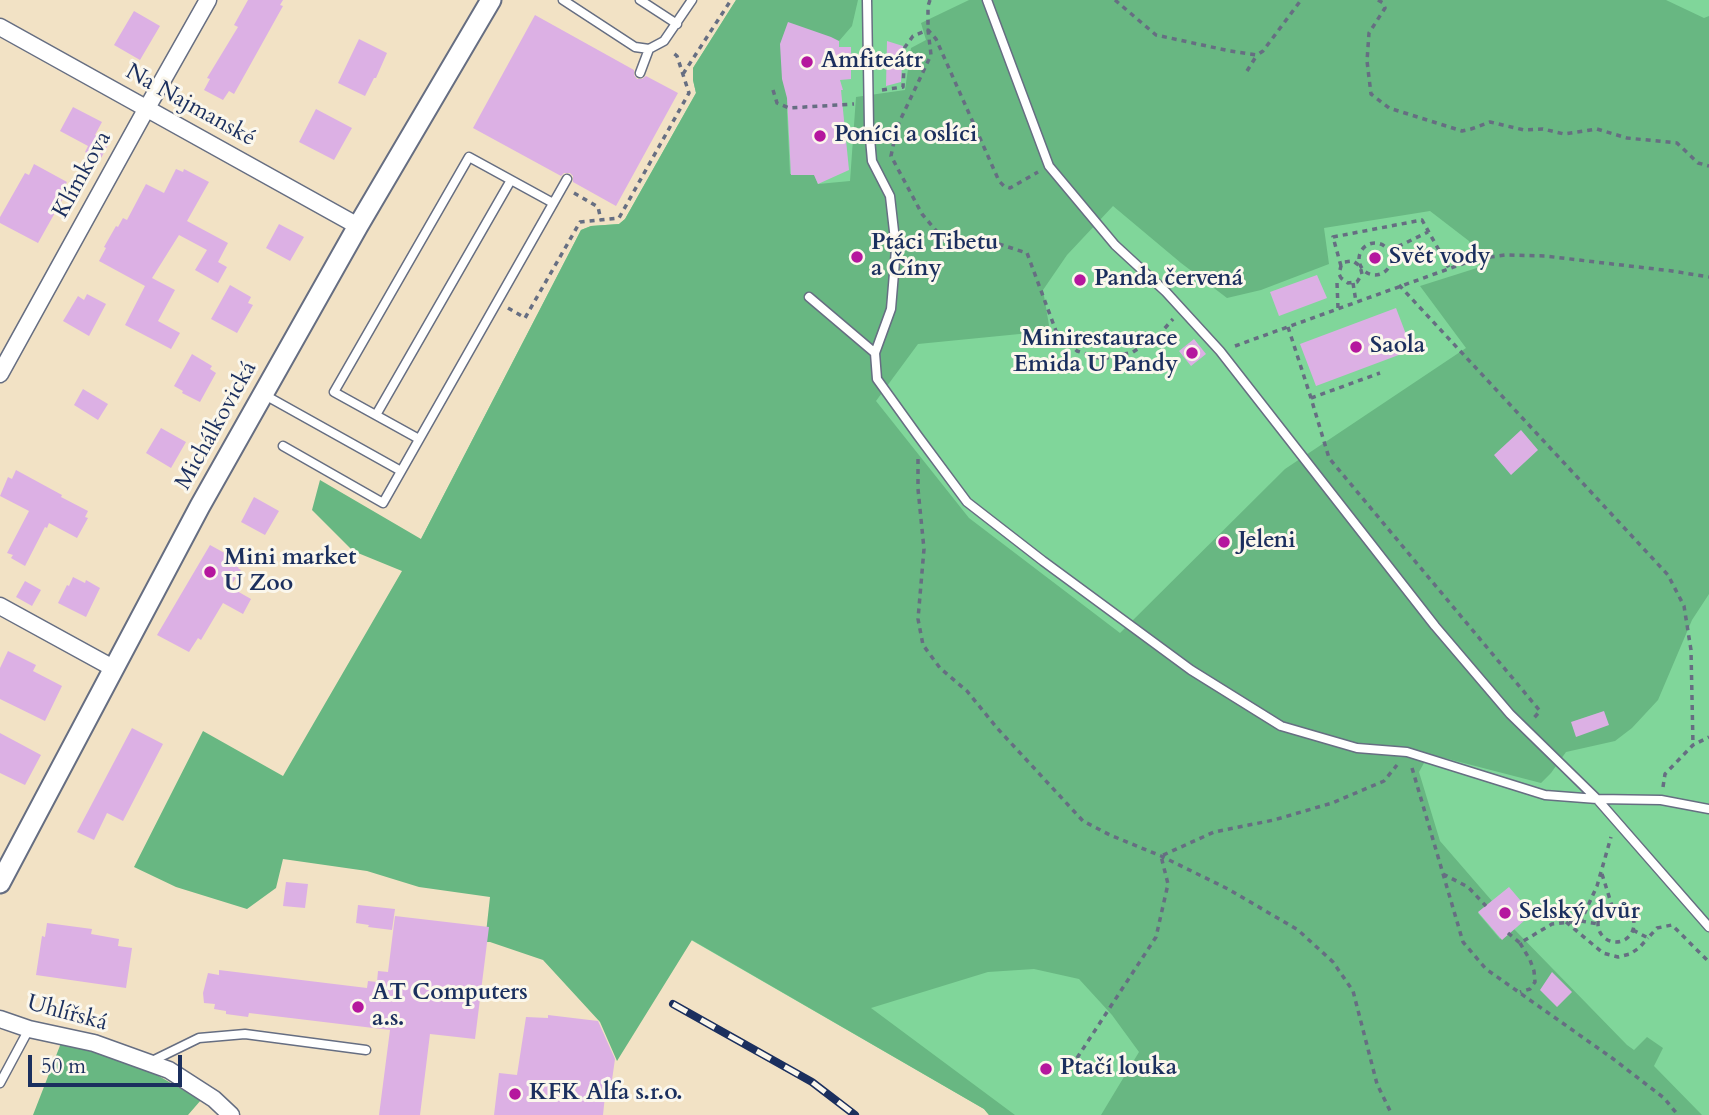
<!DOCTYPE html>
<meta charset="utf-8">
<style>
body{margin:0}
#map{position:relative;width:1709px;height:1115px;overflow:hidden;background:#f2e2c5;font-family:Cardo,serif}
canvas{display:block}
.scale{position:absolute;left:28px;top:1055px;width:154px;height:32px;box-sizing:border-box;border:4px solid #1b2f5e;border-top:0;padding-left:9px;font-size:21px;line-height:24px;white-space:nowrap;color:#1b2f5e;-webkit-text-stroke:5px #fbf7ec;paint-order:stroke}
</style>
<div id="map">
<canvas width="1709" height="1115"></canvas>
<div class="scale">50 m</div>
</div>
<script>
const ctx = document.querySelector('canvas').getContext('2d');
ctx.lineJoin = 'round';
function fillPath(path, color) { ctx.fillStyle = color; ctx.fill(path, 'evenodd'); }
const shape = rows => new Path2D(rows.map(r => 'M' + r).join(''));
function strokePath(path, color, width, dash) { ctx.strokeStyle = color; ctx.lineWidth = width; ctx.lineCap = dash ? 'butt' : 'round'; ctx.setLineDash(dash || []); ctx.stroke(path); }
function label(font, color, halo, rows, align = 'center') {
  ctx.font = font + ' Cardo,serif'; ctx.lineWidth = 6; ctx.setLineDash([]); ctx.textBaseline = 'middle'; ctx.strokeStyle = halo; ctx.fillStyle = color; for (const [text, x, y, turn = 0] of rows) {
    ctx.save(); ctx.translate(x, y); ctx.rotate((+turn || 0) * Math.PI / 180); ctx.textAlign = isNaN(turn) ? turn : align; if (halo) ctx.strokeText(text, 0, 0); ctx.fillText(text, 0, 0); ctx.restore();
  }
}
fillPath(shape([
 [736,0,1709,0,1709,1115,989,1115,984,1109,315,723,421,539,581,230,591,226,619,224,625,219,696,93,693,80,693,68]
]), '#80d69a');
fillPath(shape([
 [736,0,858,0,852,26,788,100,787,112,790,174,814,174,818,184,850,181,856,97,905,90,911,48,926,40,921,23,969,0,1666,0,1704,18,1709,16,1709,594,1692,620,1658,700,1632,728,1615,741,1566,752,1551,773,1541,783,1429,754,1419,772,1440,841,1492,901,1478,913,1500,939,1513,928,1627,1045,1634,1050,1647,1037,1663,1048,1654,1066,1702,1115,1101,1115,1139,1052,1112,1015,1079,979,1034,969,988,972,871,1008,1015,1115,989,1115,984,1109,692,940,617,1061,600,1022,543,960,490,942,485,942,490,897,419,887,367,871,283,859,276,888,247,909,176,887,134,867,203,731,283,776,402,571,353,551,312,510,320,480,421,539,581,230,591,226,619,224,625,219,696,93,693,80,693,68],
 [1113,206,1181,263,1227,298,1261,290,1329,264,1324,228,1430,211,1469,241,1480,267,1420,286,1466,348,1285,469,1120,633,969,518,876,401,918,344,1050,331,1043,290,1067,255],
 [61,1043,134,1062,201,1100,188,1115,33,1115]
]), '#68b782');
fillPath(shape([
 [248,0,283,0,280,5,283,6,234,94,229,91,223,100,204,90,210,79,207,78,238,27,234,25],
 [134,11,160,26,140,60,114,45],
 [535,15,634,70,634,75,637,79,642,79,646,76,678,93,616,206,573,182,573,176,570,173,564,173,561,176,473,128],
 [788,22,831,37,839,41,839,47,851,47,851,79,840,80,843,90,841,90,849,170,818,184,814,175,791,175,787,98,782,79,780,44],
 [359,39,387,53,376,78,374,78,365,96,338,83],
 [887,41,903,46,901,82,886,86],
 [73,107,102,122,95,135,109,143,100,160,85,152,88,146,60,131],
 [316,109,352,128,334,160,299,142],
 [34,164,67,182,62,191,66,193,38,243,0,223,0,217,25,173,29,175],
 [176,169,183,172,184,169,209,182,187,221,228,243,218,262,227,267,218,283,195,270,207,250,179,235,152,278,175,290,158,321,180,333,171,349,125,325,145,286,99,261,106,248,104,247,116,226,118,227,123,218,127,220,146,184,164,193],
 [279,224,304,237,290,261,266,248],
 [1317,275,1327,298,1279,316,1270,292],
 [230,285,251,297,248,303,253,305,237,333,211,319],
 [87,294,106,304,89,336,63,321,78,296,84,300],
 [1396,308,1412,350,1316,386,1300,344],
 [1194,339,1206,354,1191,366,1179,351],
 [192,354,212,366,210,369,216,373,200,402,182,393,183,391,174,386],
 [83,389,108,404,98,420,74,405],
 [161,428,186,442,171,468,146,453],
 [1521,430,1538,450,1511,475,1494,455],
 [16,470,62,495,61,497,88,511,85,517,88,518,77,538,49,523,47,528,45,527,25,566,11,558,13,555,7,553,29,511,0,496,8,477,12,479],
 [254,497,279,511,265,535,241,522],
 [210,545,241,562,238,568,241,570,230,587,251,599,243,614,223,603,201,640,198,638,189,652,157,635],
 [73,577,85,583,86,580,100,588,86,617,58,603,67,585,69,586],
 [25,581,41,590,32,606,16,597],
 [8,651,36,665,33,671,62,686,45,721,0,699,0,668],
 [1604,711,1609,725,1576,737,1571,722],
 [132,728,163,744,123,821,107,813,94,840,77,832],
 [0,733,41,755,25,785,0,773],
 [286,882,308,884,305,908,283,906],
 [1509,887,1532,914,1502,940,1478,912],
 [358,905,395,909,392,930,368,927,369,925,356,923],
 [395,916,489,927,475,1039,430,1034,420,1115,379,1115,390,1030,249,1013,248,1017,226,1014,226,1011,214,1009,215,1004,204,1003,203,993,208,973,219,975,219,970,367,988,368,981,377,982,378,971,388,972],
 [47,923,92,929,91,934,119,939,118,946,132,948,126,988,36,975,42,936,45,937],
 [1552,972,1572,992,1557,1007,1540,990],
 [548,1015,598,1021,615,1059,611,1087,606,1086,603,1115,494,1115,499,1073,517,1075,526,1017,548,1018]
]), '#dcb0e4');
const service = shape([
 [563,0,635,47,649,49,664,41,692,0],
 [640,0,677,24],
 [867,0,869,127,872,161,890,196,896,249,891,309,875,353,877,379,918,436,967,502,1043,561,1191,670,1281,726,1357,748,1407,752,1545,795,1597,799,1661,800,1709,809],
 [987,0,1049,166,1115,245,1166,292,1220,351,1435,626,1510,714,1597,799,1709,927],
 [640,73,649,49],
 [809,297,875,353],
 [263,394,401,471],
 [376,415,511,180],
 [419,439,334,392,469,157,553,203],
 [283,446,383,503,567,179],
 [152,1061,199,1038,245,1034,366,1050],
 [0,1083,29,1029]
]);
const minor = shape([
 [0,27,358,226],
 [0,374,143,115,208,0],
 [0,606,113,668],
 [0,1019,29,1029,94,1043,169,1070,214,1099,231,1115]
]);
const tertiary = shape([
 [0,883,200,506,358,226,491,0]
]);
strokePath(service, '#666e82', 11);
strokePath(minor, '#666e82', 19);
strokePath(tertiary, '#666e82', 23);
strokePath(shape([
 [930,0,928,6,928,30,931,55,897,127,891,156,922,214,944,240,983,239,1027,253,1056,331,1077,351,1102,359,1133,352,1157,337,1173,319],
 [1115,0,1156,35,1230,51,1257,55,1263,51,1301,0],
 [1378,0,1383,3,1385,8,1369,33,1367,61,1371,94,1389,108,1462,131,1471,129,1490,122,1524,130,1543,129,1564,134,1597,129,1627,138,1677,143,1698,163,1709,166],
 [1247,71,1257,55],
 [683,74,731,0],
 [773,90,777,103,789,108,854,104],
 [882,90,903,87,905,47,913,36,928,30,936,39,999,181,1004,186,1010,188,1038,172],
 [574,193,598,207,601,220],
 '1359 259a16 16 0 1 1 32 0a16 16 0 1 1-32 0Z',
 [1389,251,1428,232],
 [1341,266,1333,237,1422,220,1449,268],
 [1353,283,1356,302],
 [1399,285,1668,575,1684,606,1691,650,1693,745],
 [508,308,525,318,580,222,619,218,689,93,677,56,671,51],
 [1338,308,1337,283,1341,278,1339,274,1341,266,1344,262,1353,261,1360,266,1362,274,1357,282,1348,283,1341,278],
 [1288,327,1311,398,1329,458,1540,711,1533,719],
 [1235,346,1476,259,1505,255,1545,256,1672,271,1709,277],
 [1311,398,1380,373],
 [918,459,918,489,924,549,918,619,923,645,940,668,967,691,997,728,1083,821,1110,835,1161,856,1228,889,1298,930,1333,962,1353,991,1377,1084,1392,1115],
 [1412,768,1463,942,1486,969,1612,1058,1664,1098,1678,1115],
 [1663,787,1665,774,1693,745,1709,737],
 [1443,874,1468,887,1486,906],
 [1602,874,1612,906],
 '1598 924a18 18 0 1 1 36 0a18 18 0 1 1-36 0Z',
 [1581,921,1598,924],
 [1566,922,1603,953,1618,957,1630,954,1639,948,1648,938],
 [1633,930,1648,938,1657,928,1672,925,1709,962],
 [1508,933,1520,943,1552,924,1581,921,1597,886,1611,837],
 [1520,943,1530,960,1534,971,1535,982,1530,989,1520,992],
 [1077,1058,1156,937,1168,884,1161,856,1214,832,1274,820,1332,803,1384,781,1397,765]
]), '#666e82', 3.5, [5, 5]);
strokePath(service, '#fff', 8);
strokePath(minor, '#fff', 16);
strokePath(tertiary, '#fff', 19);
const rail = shape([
 [673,1004,812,1082,855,1115]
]);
strokePath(rail, '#1b2f5e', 8);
strokePath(rail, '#fbf7ec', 5, [16]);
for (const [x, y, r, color] of [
 [807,62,7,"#b5179e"],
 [820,136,7,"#b5179e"],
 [857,257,7,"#b5179e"],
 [1375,258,7,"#b5179e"],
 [1080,280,7,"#b5179e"],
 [1356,347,7,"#b5179e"],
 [1192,353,7,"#b5179e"],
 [1224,542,7,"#b5179e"],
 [210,572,7,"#b5179e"],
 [1505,913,7,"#b5179e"],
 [358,1007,7,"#b5179e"],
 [1046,1069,7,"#b5179e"],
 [515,1094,7,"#b5179e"]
]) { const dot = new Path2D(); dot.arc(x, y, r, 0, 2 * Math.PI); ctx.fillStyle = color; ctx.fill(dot); strokePath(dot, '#fbf7ec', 2.5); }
label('bold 23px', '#1b2f5e', '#fbf7ec', [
 ["Amfiteátr",821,62],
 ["Poníci a oslíci",834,136],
 ["Ptáci Tibetu",871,244],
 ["a Číny",871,270],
 ["Svět vody",1389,258],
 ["Panda červená",1094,280],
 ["Minirestaurace",1178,340,"right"],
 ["Emida U Pandy",1178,366,"right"],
 ["Saola",1370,347],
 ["Jeleni",1238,542],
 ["Mini market",224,559],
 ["U Zoo",224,585],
 ["Selský dvůr",1519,913],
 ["AT Computers",372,994],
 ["a.s.",372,1020],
 ["Ptačí louka",1060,1069],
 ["KFK Alfa s.r.o.",529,1094]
], 'left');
label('23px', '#1b2f5e', '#fbf7ec', [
 ["Na Najmanské",190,106,29],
 ["Klímkova",83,175,-61],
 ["Michálkovická",217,426,-61],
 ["Uhlířská",67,1014,15]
]);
</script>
